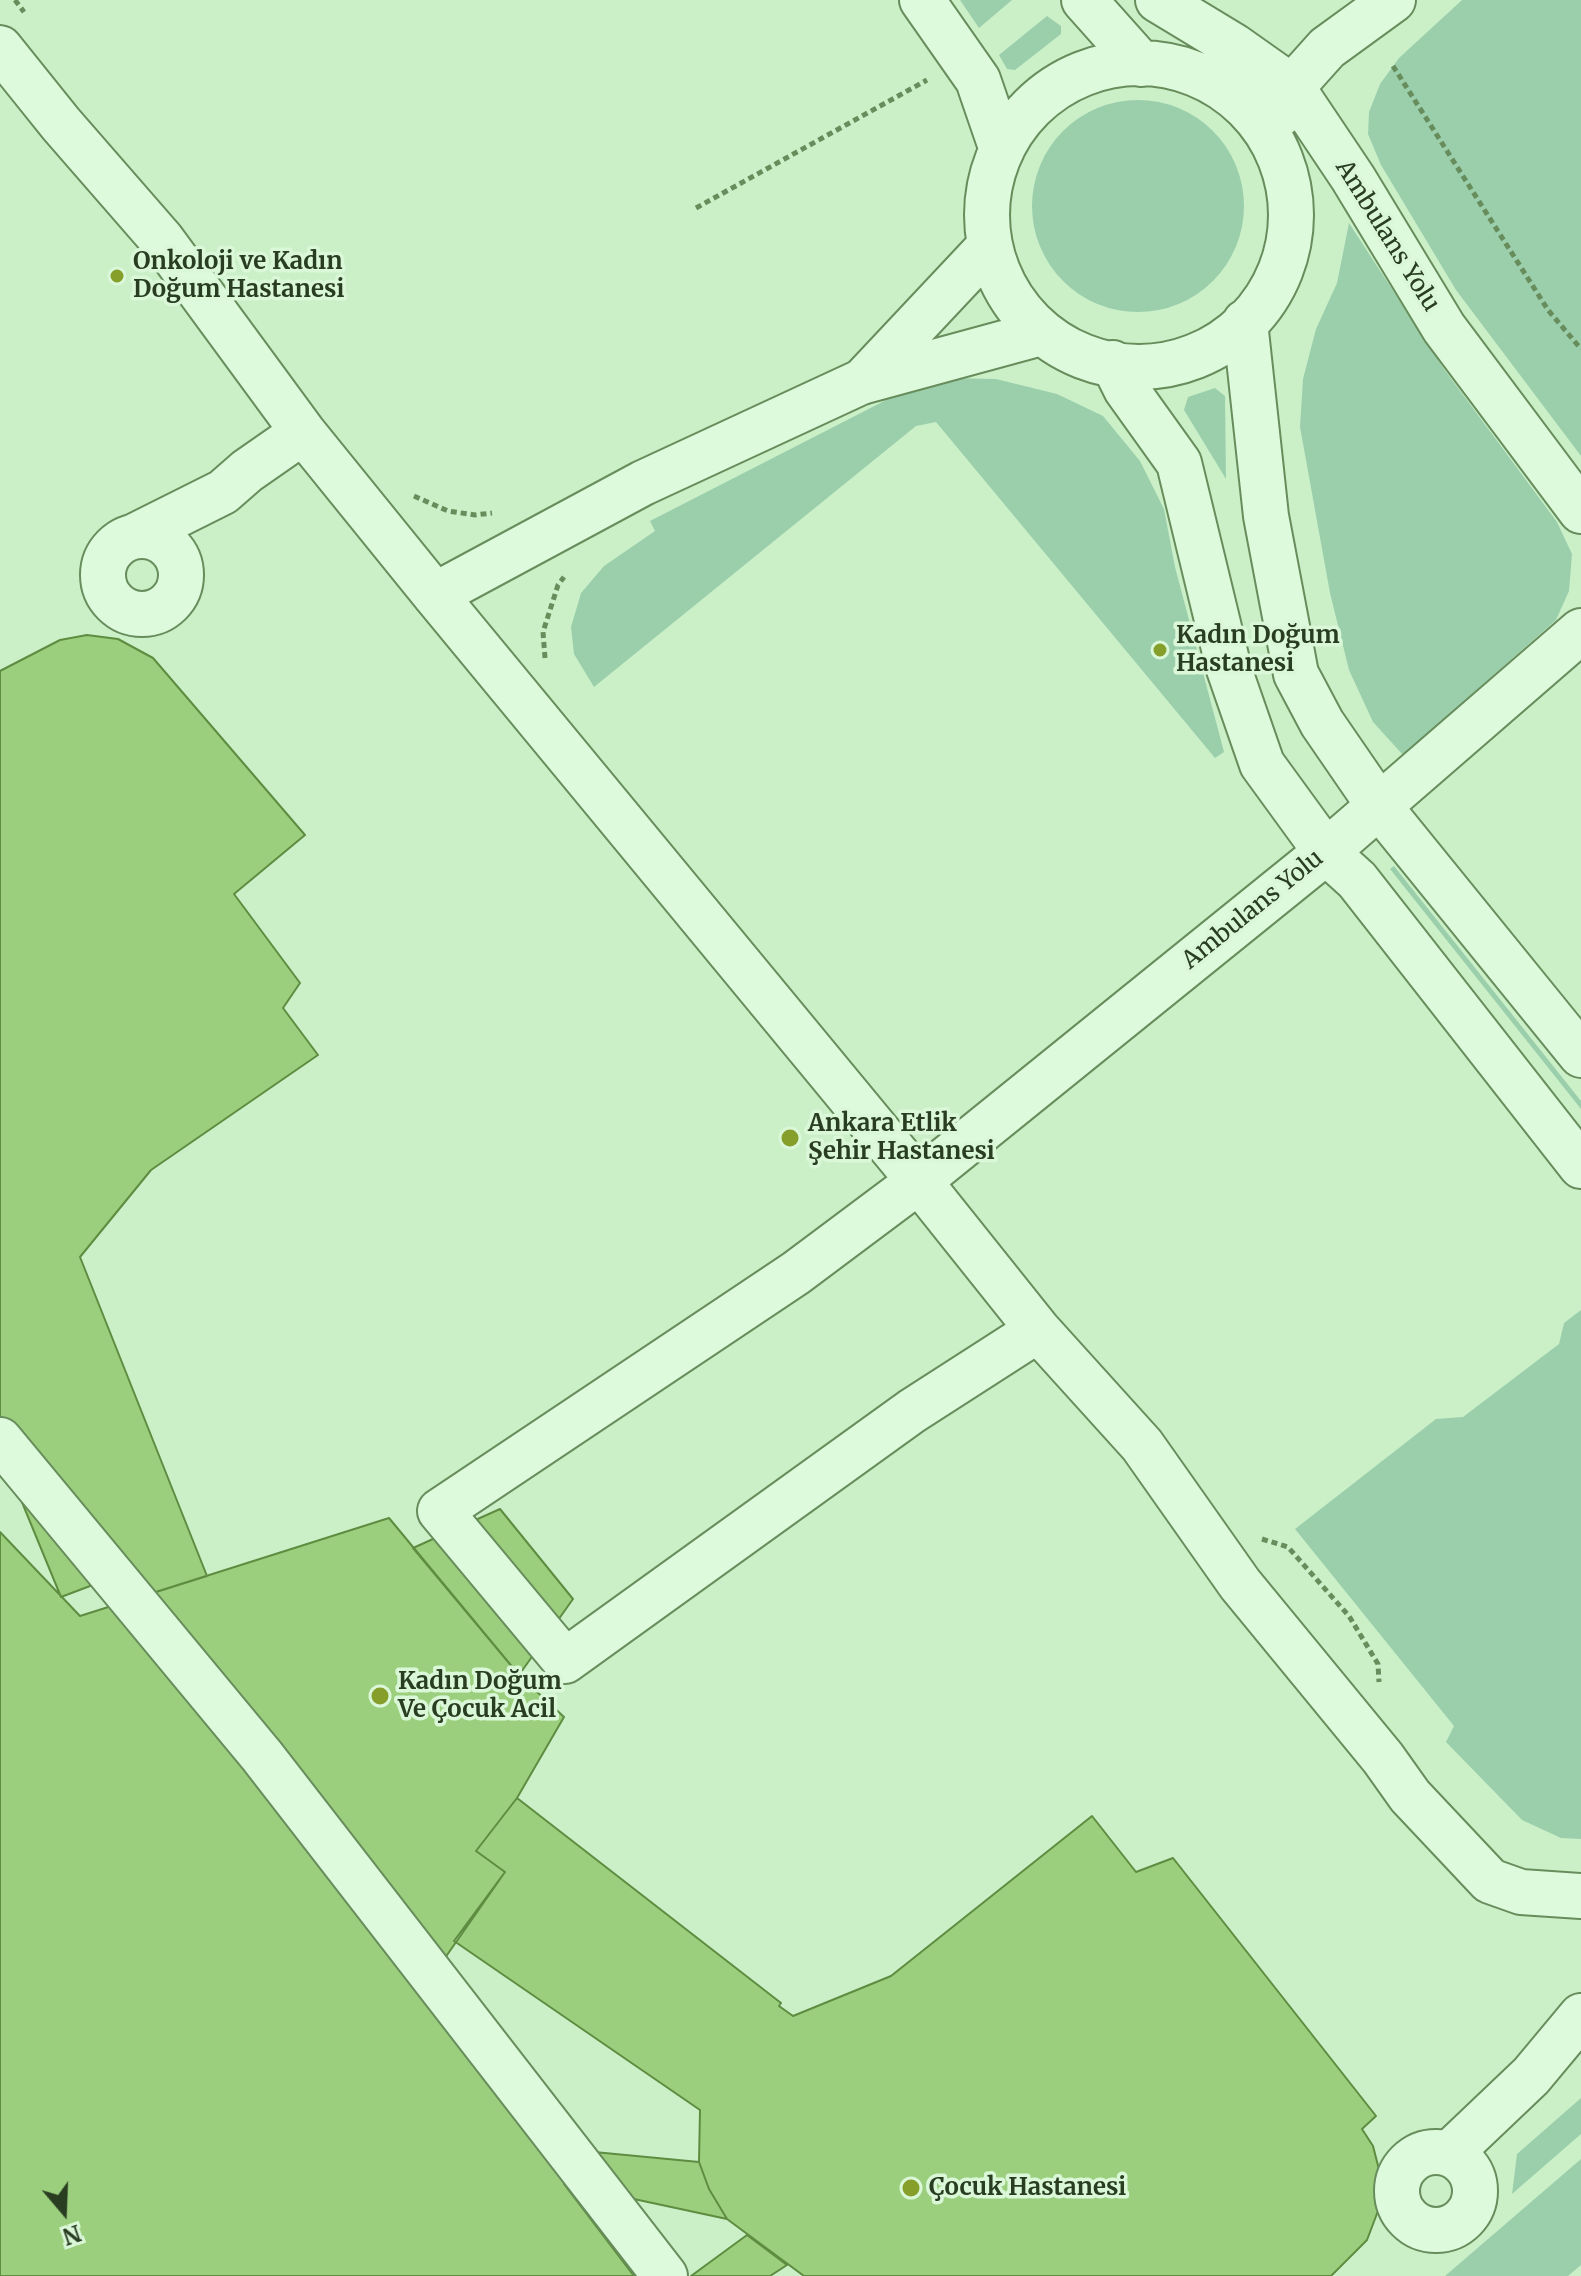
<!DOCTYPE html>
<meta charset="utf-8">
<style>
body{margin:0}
#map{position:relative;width:1581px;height:2276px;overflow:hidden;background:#cbf0c8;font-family:Merriweather,serif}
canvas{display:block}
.north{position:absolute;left:24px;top:2172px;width:80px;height:80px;-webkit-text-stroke:6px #daf7d8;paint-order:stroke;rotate:161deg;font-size:22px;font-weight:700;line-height:32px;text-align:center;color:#293d20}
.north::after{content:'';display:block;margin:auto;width:28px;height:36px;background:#293d20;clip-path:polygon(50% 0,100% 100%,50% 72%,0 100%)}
</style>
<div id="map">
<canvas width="1581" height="2276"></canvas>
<div class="north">N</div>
</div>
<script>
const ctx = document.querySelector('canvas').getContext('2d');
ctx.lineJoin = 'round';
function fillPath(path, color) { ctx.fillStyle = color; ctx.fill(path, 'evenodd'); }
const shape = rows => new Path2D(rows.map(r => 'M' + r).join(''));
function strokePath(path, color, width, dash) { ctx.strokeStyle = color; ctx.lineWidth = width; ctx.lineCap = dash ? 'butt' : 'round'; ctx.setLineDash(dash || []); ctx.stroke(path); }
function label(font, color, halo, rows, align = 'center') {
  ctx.font = font + ' Merriweather,serif'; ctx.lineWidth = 7; ctx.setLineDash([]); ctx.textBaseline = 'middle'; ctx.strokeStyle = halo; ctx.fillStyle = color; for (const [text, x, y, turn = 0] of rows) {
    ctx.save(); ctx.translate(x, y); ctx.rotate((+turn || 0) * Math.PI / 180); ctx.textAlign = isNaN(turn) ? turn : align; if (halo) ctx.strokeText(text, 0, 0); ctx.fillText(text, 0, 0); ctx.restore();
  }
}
fillPath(shape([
 [960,0,1012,0,979,28],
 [1462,0,1581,0,1581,456,1456,290,1381,165,1368,134,1369,112,1380,84,1399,58],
 [1047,16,1061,26,1061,34,1015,70,1007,69,999,55],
 '1032 206a106 106 0 1 1 212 0a106 106 0 1 1-212 0Z',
 [1349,223,1444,369,1557,522,1572,554,1569,591,1556,620,1403,755,1373,722,1349,670,1330,593,1300,427,1303,379,1316,329,1337,283],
 [949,378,996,379,1057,394,1103,416,1140,461,1164,509,1175,567,1224,752,1215,758,936,422,916,426,594,687,574,654,571,627,581,593,604,566,655,531,650,521,888,399],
 [1215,388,1225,396,1226,479,1184,410,1188,397],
 [1394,866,1581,1101,1581,1109,1390,869],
 [1581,1310,1581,1839,1561,1838,1522,1820,1446,1742,1454,1726,1295,1529,1436,1419,1463,1417,1559,1344,1564,1323],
 [1581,2098,1581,2134,1512,2194,1517,2154],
 [1581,2159,1581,2265,1568,2276,1445,2276]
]), '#9bcfac');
const building = shape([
 [87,635,118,639,153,658,305,835,234,894,300,983,283,1008,318,1055,151,1170,80,1257,207,1576,137,1598,127,1572,61,1597,0,1449,0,671,60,640,87,635],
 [500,1509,573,1599,519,1675,413,1548,500,1509],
 [389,1518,519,1675,564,1717,517,1798,476,1851,505,1872,424,1988,542,2147,699,2162,709,2189,727,2219,564,2184,634,2276,0,2276,0,1532,80,1616,389,1518],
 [517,1798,781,2003,779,2006,793,2016,891,1976,1092,1816,1136,1872,1173,1858,1376,2116,1362,2129,1373,2146,1383,2185,1381,2203,1367,2240,1331,2276,804,2276,727,2219,709,2189,699,2162,700,2110,454,1941,505,1872,476,1851,517,1798],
 [747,2235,787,2265,770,2276,691,2276,747,2235]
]);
fillPath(building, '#9bcf7d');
strokePath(building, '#5e8d41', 2);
const minor = shape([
 [922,0,978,80,1001,147],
 [1084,0,1141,64],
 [1158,0,1234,46,1292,87,1353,178,1444,328,1581,511],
 [0,48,61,124,162,240,303,432,435,595,919,1181,1038,1330,1142,1445,1240,1584,1383,1758,1410,1796,1490,1881,1521,1892,1581,1896],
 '987 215a152 152 0 1 1 304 0a152 152 0 1 1-304 0Z',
 [1280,114,1292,87,1327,48,1393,0],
 [1245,322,1266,516,1296,674,1322,723,1379,806,1581,1055],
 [1113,363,1126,389,1179,463,1229,669,1262,764,1326,852,1357,880,1581,1166],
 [862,382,986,250],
 '103 575a39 39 0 1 1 78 0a39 39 0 1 1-78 0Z',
 [135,536,223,492,247,471,303,432],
 [435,595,643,483,861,382,1041,333],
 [1038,1330,912,1411,565,1661,440,1511,796,1273,919,1181,1326,852,1581,631],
 [0,1440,262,1756,665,2276],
 '1397 2191a39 39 0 1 1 78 0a39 39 0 1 1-78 0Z',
 [1449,2154,1531,2076,1581,2016]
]);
strokePath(minor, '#688d5c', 48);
strokePath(shape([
 [15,0,24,12],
 [1393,66,1548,310,1581,349],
 [696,208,927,80],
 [414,496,448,511,475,515,492,513],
 [545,658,543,632,558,585,564,577],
 [1262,1539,1288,1547,1349,1616,1378,1664,1379,1682]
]), '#688d5c', 5, [6, 4]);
strokePath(minor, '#defadc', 44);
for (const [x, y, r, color] of [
 [117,276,8,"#869e2a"],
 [1160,650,8,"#869e2a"],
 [790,1138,10,"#869e2a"],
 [380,1696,10,"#869e2a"],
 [911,2188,10,"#869e2a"]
]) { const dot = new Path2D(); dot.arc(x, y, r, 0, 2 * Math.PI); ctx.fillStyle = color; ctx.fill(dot); strokePath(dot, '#daf7d8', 3); }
label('24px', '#293d20', '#daf7d8', [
 ["Ambulans Yolu",1387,236,58],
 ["Ambulans Yolu",1253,910,-39]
]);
label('bold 24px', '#293d20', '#daf7d8', [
 ["Onkoloji ve Kadın",133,262],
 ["Doğum Hastanesi",133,290],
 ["Kadın Doğum",1176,636],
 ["Hastanesi",1176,664],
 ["Ankara Etlik",808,1124],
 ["Şehir Hastanesi",808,1152],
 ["Kadın Doğum",398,1682],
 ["Ve Çocuk Acil",398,1710],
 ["Çocuk Hastanesi",929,2188]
], 'left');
</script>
